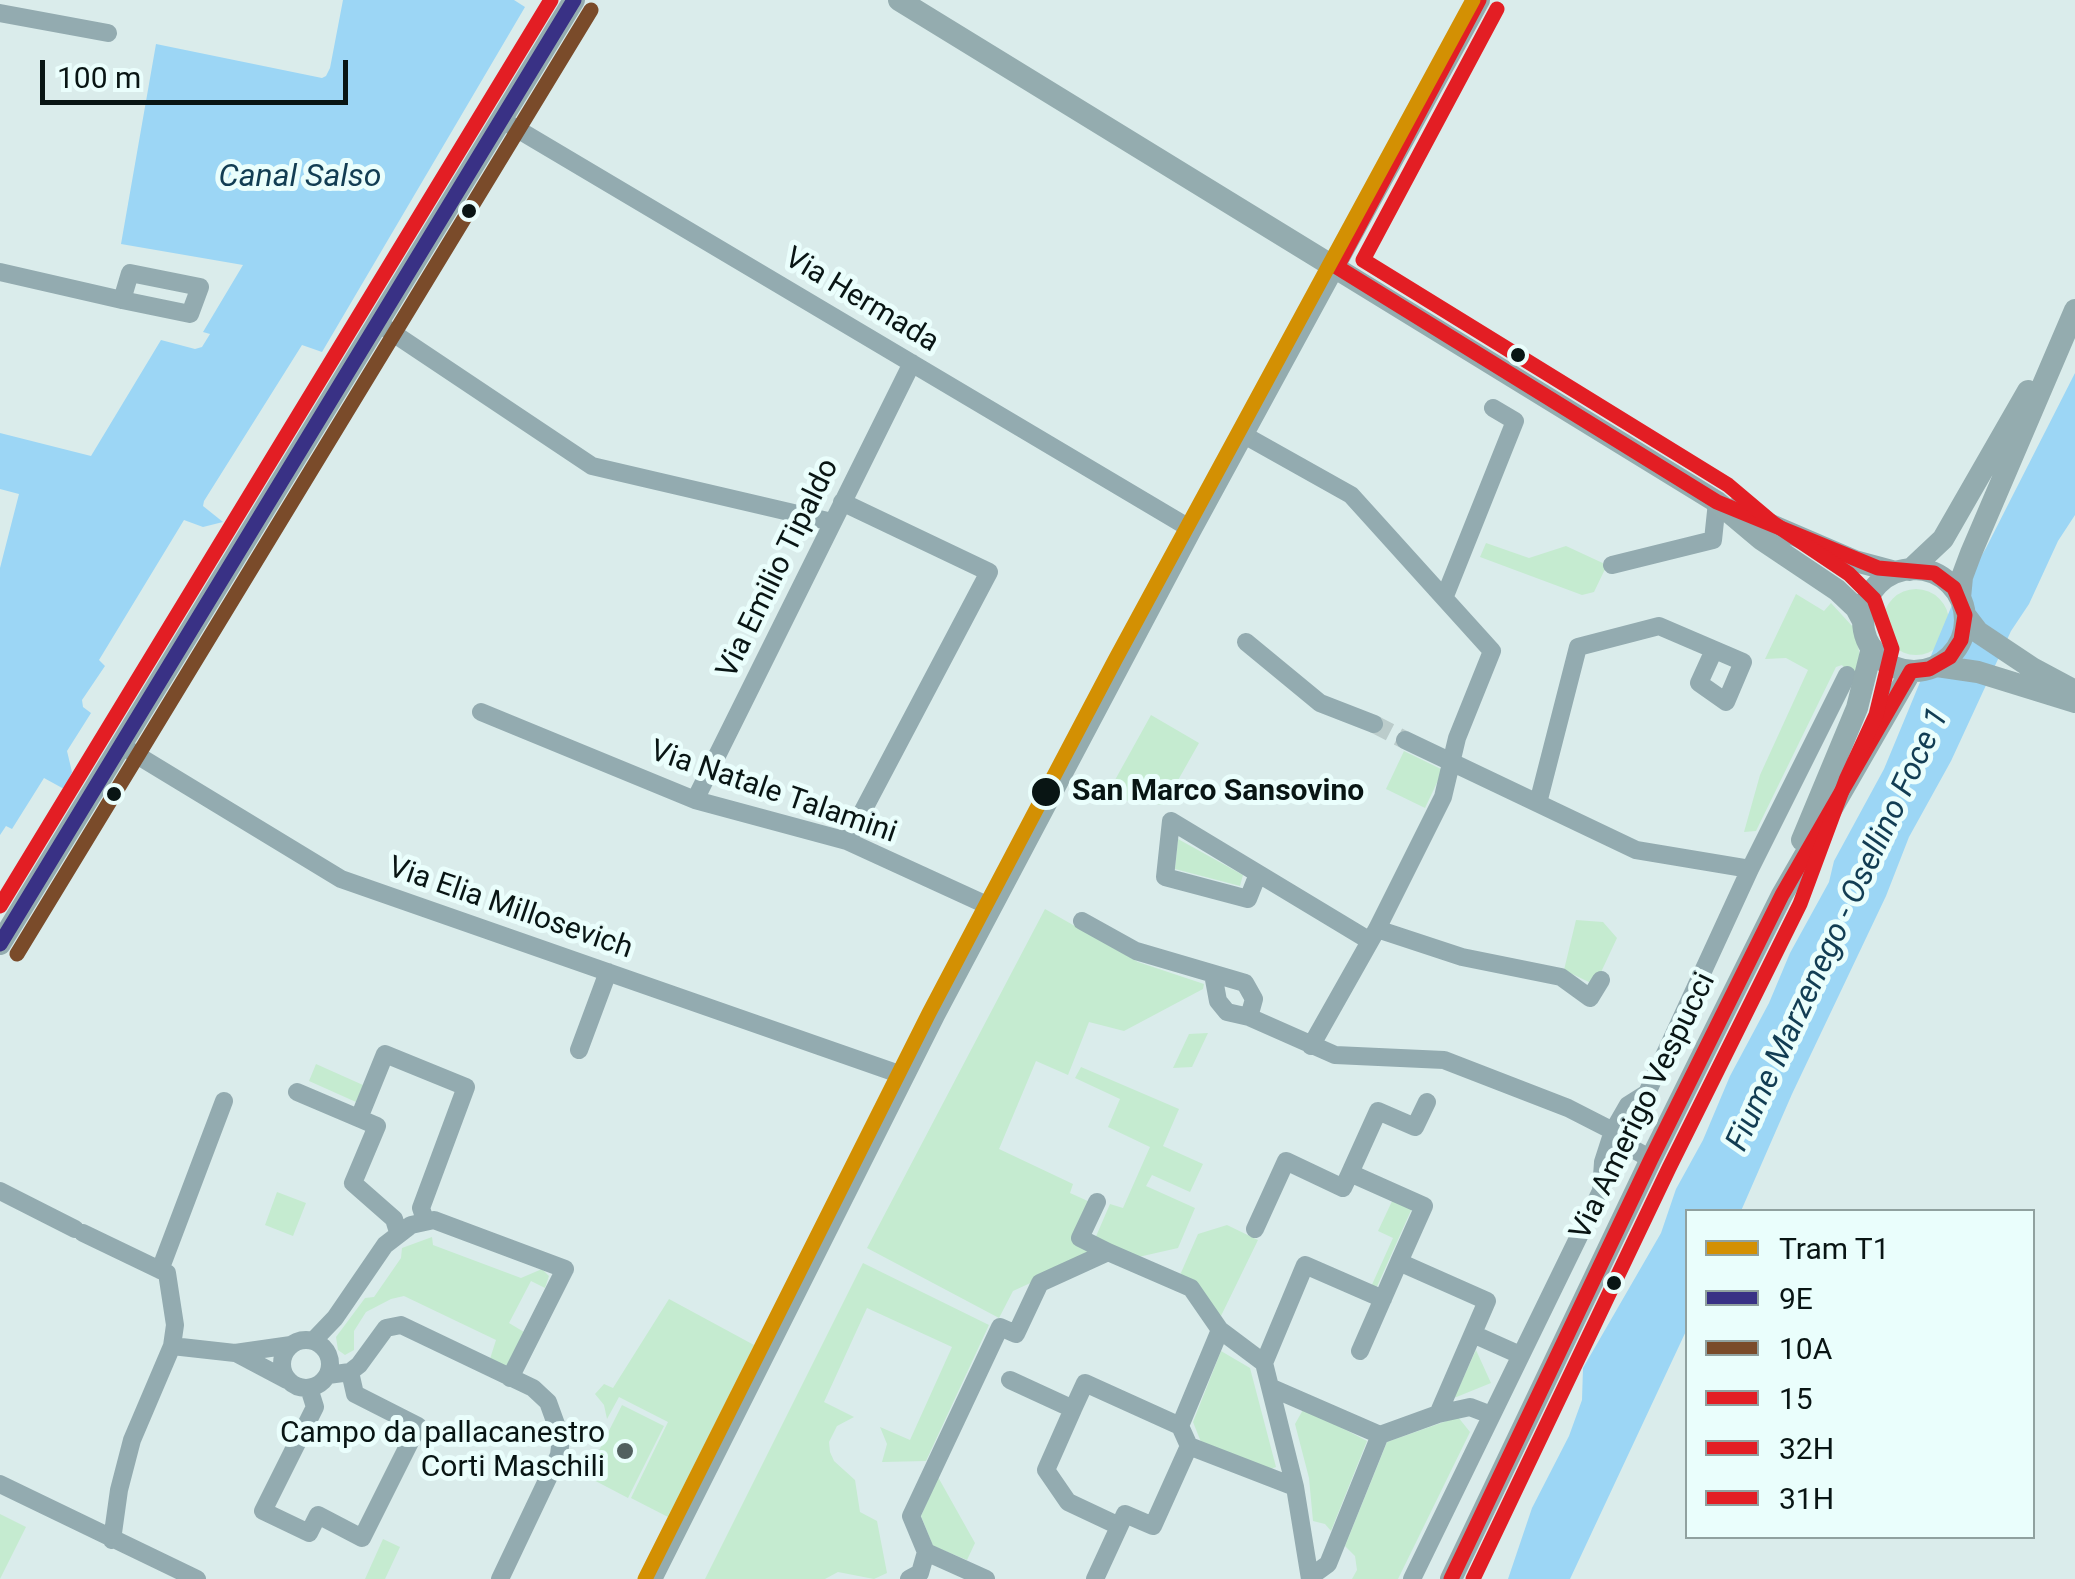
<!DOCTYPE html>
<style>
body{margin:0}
#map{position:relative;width:2075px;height:1579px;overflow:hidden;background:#daeceb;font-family:Roboto,sans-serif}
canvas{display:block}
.legend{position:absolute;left:1685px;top:1209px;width:350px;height:330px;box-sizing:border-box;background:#eafefc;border:2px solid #90a19f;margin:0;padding:12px 18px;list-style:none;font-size:30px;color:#091514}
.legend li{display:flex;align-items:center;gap:20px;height:50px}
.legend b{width:50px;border:2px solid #90a19f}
.scale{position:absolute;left:40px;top:60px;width:308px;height:45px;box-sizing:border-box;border:5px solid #091514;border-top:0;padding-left:12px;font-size:30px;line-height:35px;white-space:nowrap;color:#091514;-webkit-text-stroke:8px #eafefc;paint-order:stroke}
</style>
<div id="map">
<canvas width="2075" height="1579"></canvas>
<ul class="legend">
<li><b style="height:12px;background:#d39003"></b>Tram T1</li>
<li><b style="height:12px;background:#393185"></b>9E</li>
<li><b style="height:12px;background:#7a4b2a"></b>10A</li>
<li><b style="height:12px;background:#e31e24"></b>15</li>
<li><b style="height:12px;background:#e31e24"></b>32H</li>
<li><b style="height:12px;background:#e31e24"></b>31H</li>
</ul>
<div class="scale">100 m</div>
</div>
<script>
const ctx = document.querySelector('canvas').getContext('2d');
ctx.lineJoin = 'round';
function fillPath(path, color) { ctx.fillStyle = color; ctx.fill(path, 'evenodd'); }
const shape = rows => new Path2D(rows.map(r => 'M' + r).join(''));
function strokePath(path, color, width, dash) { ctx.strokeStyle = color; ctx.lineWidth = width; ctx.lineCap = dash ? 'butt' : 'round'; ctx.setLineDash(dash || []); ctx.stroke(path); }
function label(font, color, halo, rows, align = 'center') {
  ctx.font = font + ' Roboto,sans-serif'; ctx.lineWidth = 10; ctx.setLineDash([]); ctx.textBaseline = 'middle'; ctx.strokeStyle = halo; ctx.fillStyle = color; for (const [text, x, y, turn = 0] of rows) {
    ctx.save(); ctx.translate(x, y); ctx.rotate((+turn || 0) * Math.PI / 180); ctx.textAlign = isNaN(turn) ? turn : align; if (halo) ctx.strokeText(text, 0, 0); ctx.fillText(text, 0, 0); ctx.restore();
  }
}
fillPath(shape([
 [1486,543,1529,558,1566,546,1607,565,1594,592,1582,595,1480,557],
 '1883 622a33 33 0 1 1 66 0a33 33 0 1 1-66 0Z',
 [1796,594,1824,611,1831,603,1853,627,1861,659,1853,689,1848,673,1842,665,1836,667,1756,831,1744,832,1760,775,1808,670,1786,658,1765,659],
 [1151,715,1199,743,1164,805,1105,798],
 [1404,751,1443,770,1425,808,1386,789],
 [1178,839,1243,875,1240,886,1175,869],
 [1045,909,1138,962,1204,984,1203,989,1124,1031,1089,1022,1068,1075,1036,1061,999,1149,1073,1184,1070,1193,1090,1202,1075,1242,1098,1252,1013,1291,999,1318,867,1248],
 [1576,920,1603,922,1617,938,1595,985,1564,970],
 [1208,1033,1192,1067,1173,1068,1189,1034],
 [316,1064,363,1085,356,1102,309,1081],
 [1081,1067,1179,1109,1163,1146,1203,1164,1190,1192,1152,1175,1146,1186,1195,1208,1178,1248,1134,1258,1094,1241,1110,1204,1123,1208,1150,1147,1108,1127,1120,1099,1075,1078],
 [277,1192,306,1203,293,1236,265,1225],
 [1394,1197,1413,1206,1375,1291,1370,1289,1393,1238,1378,1231],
 [1227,1225,1258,1240,1220,1318,1180,1275,1198,1234],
 [432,1237,433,1245,521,1278,542,1269,549,1276,545,1288,531,1281,509,1323,524,1332,506,1369,489,1362,496,1340,404,1296,391,1299,366,1312,354,1331,354,1350,345,1355,338,1350,336,1337,365,1298,374,1297,401,1258,402,1248],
 [863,1263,989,1325,926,1461,882,1462,887,1444,880,1427,910,1440,952,1347,867,1308,824,1402,854,1417,837,1426,829,1442,830,1452,834,1461,855,1480,860,1512,877,1521,887,1573,874,1579,838,1572,825,1579,705,1579],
 [669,1299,754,1345,668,1517,631,1498,668,1422,619,1397,607,1419,604,1405,595,1394,604,1384,613,1388],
 [1476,1350,1491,1383,1454,1398],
 [1221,1351,1250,1368,1276,1467,1268,1470,1201,1442,1193,1422],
 [622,1405,664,1426,628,1498,586,1476],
 [1304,1408,1367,1441,1331,1531,1325,1524,1313,1521,1309,1478,1295,1424],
 [1458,1417,1470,1432,1398,1579,1352,1579,1357,1570,1355,1556,1345,1546,1387,1442],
 [938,1477,975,1543,967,1560,933,1546,921,1516],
 [0,1514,26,1527,0,1579],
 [383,1539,400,1547,385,1579,365,1579]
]), '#c5ebd0');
fillPath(shape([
 [343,0,514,0,525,7,322,352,302,345,204,501,203,506,223,522,203,527,184,520,99,660,105,666,82,700,83,707,91,713,67,751,72,772,64,789,44,778,12,829,6,826,0,835,0,568,19,494,0,489,0,433,91,456,161,340,195,349,202,347,210,334,203,332,243,265,121,244,156,44,322,78,326,76,330,68],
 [2075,373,2075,515,2058,541,2029,604,2011,631,1951,761,1909,837,1886,896,1792,1094,1741,1211,1688,1212,1687,1329,1570,1579,1508,1579,1532,1508,1569,1436,1582,1400,1583,1368,1661,1233,1676,1189,1703,1140,1730,1076,1769,1003,1790,953,1829,882,1834,861,1884,769,1952,605,1986,548]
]), '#9cd6f5');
strokePath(shape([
 [1374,724,1405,740]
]), '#bbcccb', 18, [18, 9]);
strokePath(shape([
 [0,13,108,33],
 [502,120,1191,529],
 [0,272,122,300,190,314,200,287,130,273,122,300],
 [378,323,592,466,832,522],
 [1244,435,1351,495,1492,651,1457,738,1443,797,1377,929,1311,1046],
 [842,502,989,572,847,841],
 [1612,565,1713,540,1717,502],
 [1445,596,1515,421,1493,408],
 [1246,642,1320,703,1374,724],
 [481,712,695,800,847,841,991,907],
 [1405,740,1636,850,1750,869],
 [122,746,341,879,902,1075],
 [695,800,912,363],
 [1538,803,1578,647,1659,626,1743,662,1726,702,1699,683,1714,650],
 [1258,874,1248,899,1165,877,1171,821,1370,941],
 [1082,921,1136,951,1245,983,1254,999,1249,1017],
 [1377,929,1462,957,1561,977,1590,998,1601,980],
 [1213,974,1218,1001,1227,1012,1249,1017,1335,1055,1444,1060,1568,1108,1613,1131,1622,1143,1651,1159],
 [579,1050,608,972],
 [297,1092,377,1126,353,1183,394,1219,398,1232],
 [359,1118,385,1054,466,1087,421,1208,425,1220],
 [0,1191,75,1229],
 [1097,1202,1080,1238,1108,1252],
 [1255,1229,1286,1161,1343,1188,1350,1173],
 [83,1233,160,1270],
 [1399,1262,1424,1206,1350,1173,1378,1111,1415,1127,1427,1102],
 [1220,1330,1180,1426,1189,1446,1295,1487],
 [1473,1334,1520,1355],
 '282 1364a24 24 0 1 1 48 0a24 24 0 1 1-48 0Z',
 [313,1341,335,1318,385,1245,411,1225,434,1220,565,1269,510,1378],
 [172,1346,235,1353,291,1345],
 [1360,1351,1399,1262,1487,1301,1438,1414],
 [236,1353,287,1380],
 [1264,1363,1305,1265,1383,1299],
 [328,1375,350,1372,359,1365,386,1328,401,1325,533,1388,548,1402,561,1438,559,1455,500,1579],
 [1010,1380,1073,1409,1085,1383,1180,1426],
 [309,1388,315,1407,263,1511,309,1533,318,1515,362,1538,418,1426,355,1394,350,1372],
 [1272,1388,1380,1435],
 [1073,1409,1046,1470,1068,1502,1119,1526],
 [0,1484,197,1579],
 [112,1540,119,1490,132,1440,172,1346,175,1325,167,1273,160,1270,224,1101],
 [1310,1577,1328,1564,1380,1435,1438,1414,1470,1407,1491,1415],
 [909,1579,920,1573,926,1552],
 [986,1579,926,1552,911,1516,1000,1327,1016,1334,1040,1283,1108,1252,1191,1288,1220,1330,1264,1363,1295,1487,1310,1579],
 [1095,1579,1125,1514,1153,1526,1189,1446],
 [1412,1579,1601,1191,1603,1162,1613,1131,1628,1105,1647,1093,1750,869,1847,675]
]), '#93abb0', 18);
strokePath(shape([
 [899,0,1717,502,1761,539,1837,590,1856,608,1863,621],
 [1734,509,1855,561,1896,572],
 '1863 620a51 51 0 1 1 102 0a51 51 0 1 1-102 0Z',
 [1910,570,1943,539,2028,391],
 [1960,598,1962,577,1971,553,2075,310],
 [1965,615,1978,632,2032,668,2075,691],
 [1937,666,1978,672,2075,702],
 [1802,840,1857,708,1872,648],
 [0,944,574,0],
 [651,1579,934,1015,1191,529,1479,0],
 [1451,1579,1651,1159,1782,895,1911,671]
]), '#94acaf', 22);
strokePath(shape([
 [0,944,574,0]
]), '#393185', 15);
strokePath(shape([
 [17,954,591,10]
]), '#7a4b2a', 15);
strokePath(shape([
 [0,906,551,0]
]), '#e31e24', 15);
strokePath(shape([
 [1451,1579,1651,1159,1782,895,1911,671,1929,669,1950,657,1961,640,1965,615,1954,588,1934,573,1878,568,1717,502,1337,267,1479,0]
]), '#e31e24', 15);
strokePath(shape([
 [1473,1579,1669,1168,1800,904,1846,780,1876,715,1892,649,1874,599,1849,574,1773,523,1728,485,1363,260,1497,9]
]), '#e31e24', 15);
strokePath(shape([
 [645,1579,929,1013,1115,660,1473,0]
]), '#d39003', 15);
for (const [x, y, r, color] of [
 [469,211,9,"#091514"],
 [1518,355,9,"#091514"],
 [1046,792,16,"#091514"],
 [114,794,9,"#091514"],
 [1614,1283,9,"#091514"],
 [625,1451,10,"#52605f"]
]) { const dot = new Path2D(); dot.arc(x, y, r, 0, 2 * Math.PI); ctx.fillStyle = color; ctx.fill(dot); strokePath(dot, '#eafefc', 4); }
label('30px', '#091514', '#eafefc', [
 ["Via Hermada",861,301,31],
 ["Via Emilio Tipaldo",779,569,-64],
 ["Via Natale Talamini",773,793,19],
 ["Via Elia Millosevich",510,909,19],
 ["Via Amerigo Vespucci",1644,1107,-64]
]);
label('bold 30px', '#091514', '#eafefc', [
 ["San Marco Sansovino",1072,792]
], 'left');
label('30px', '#091514', '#eafefc', [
 ["Campo da pallacanestro",605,1434],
 ["Corti Maschili",605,1468]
], 'right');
label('italic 32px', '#123d53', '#eafefc', [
 ["Canal Salso",300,178],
 ["Fiume Marzenego - Osellino Foce 1",1839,930,-65]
]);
</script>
